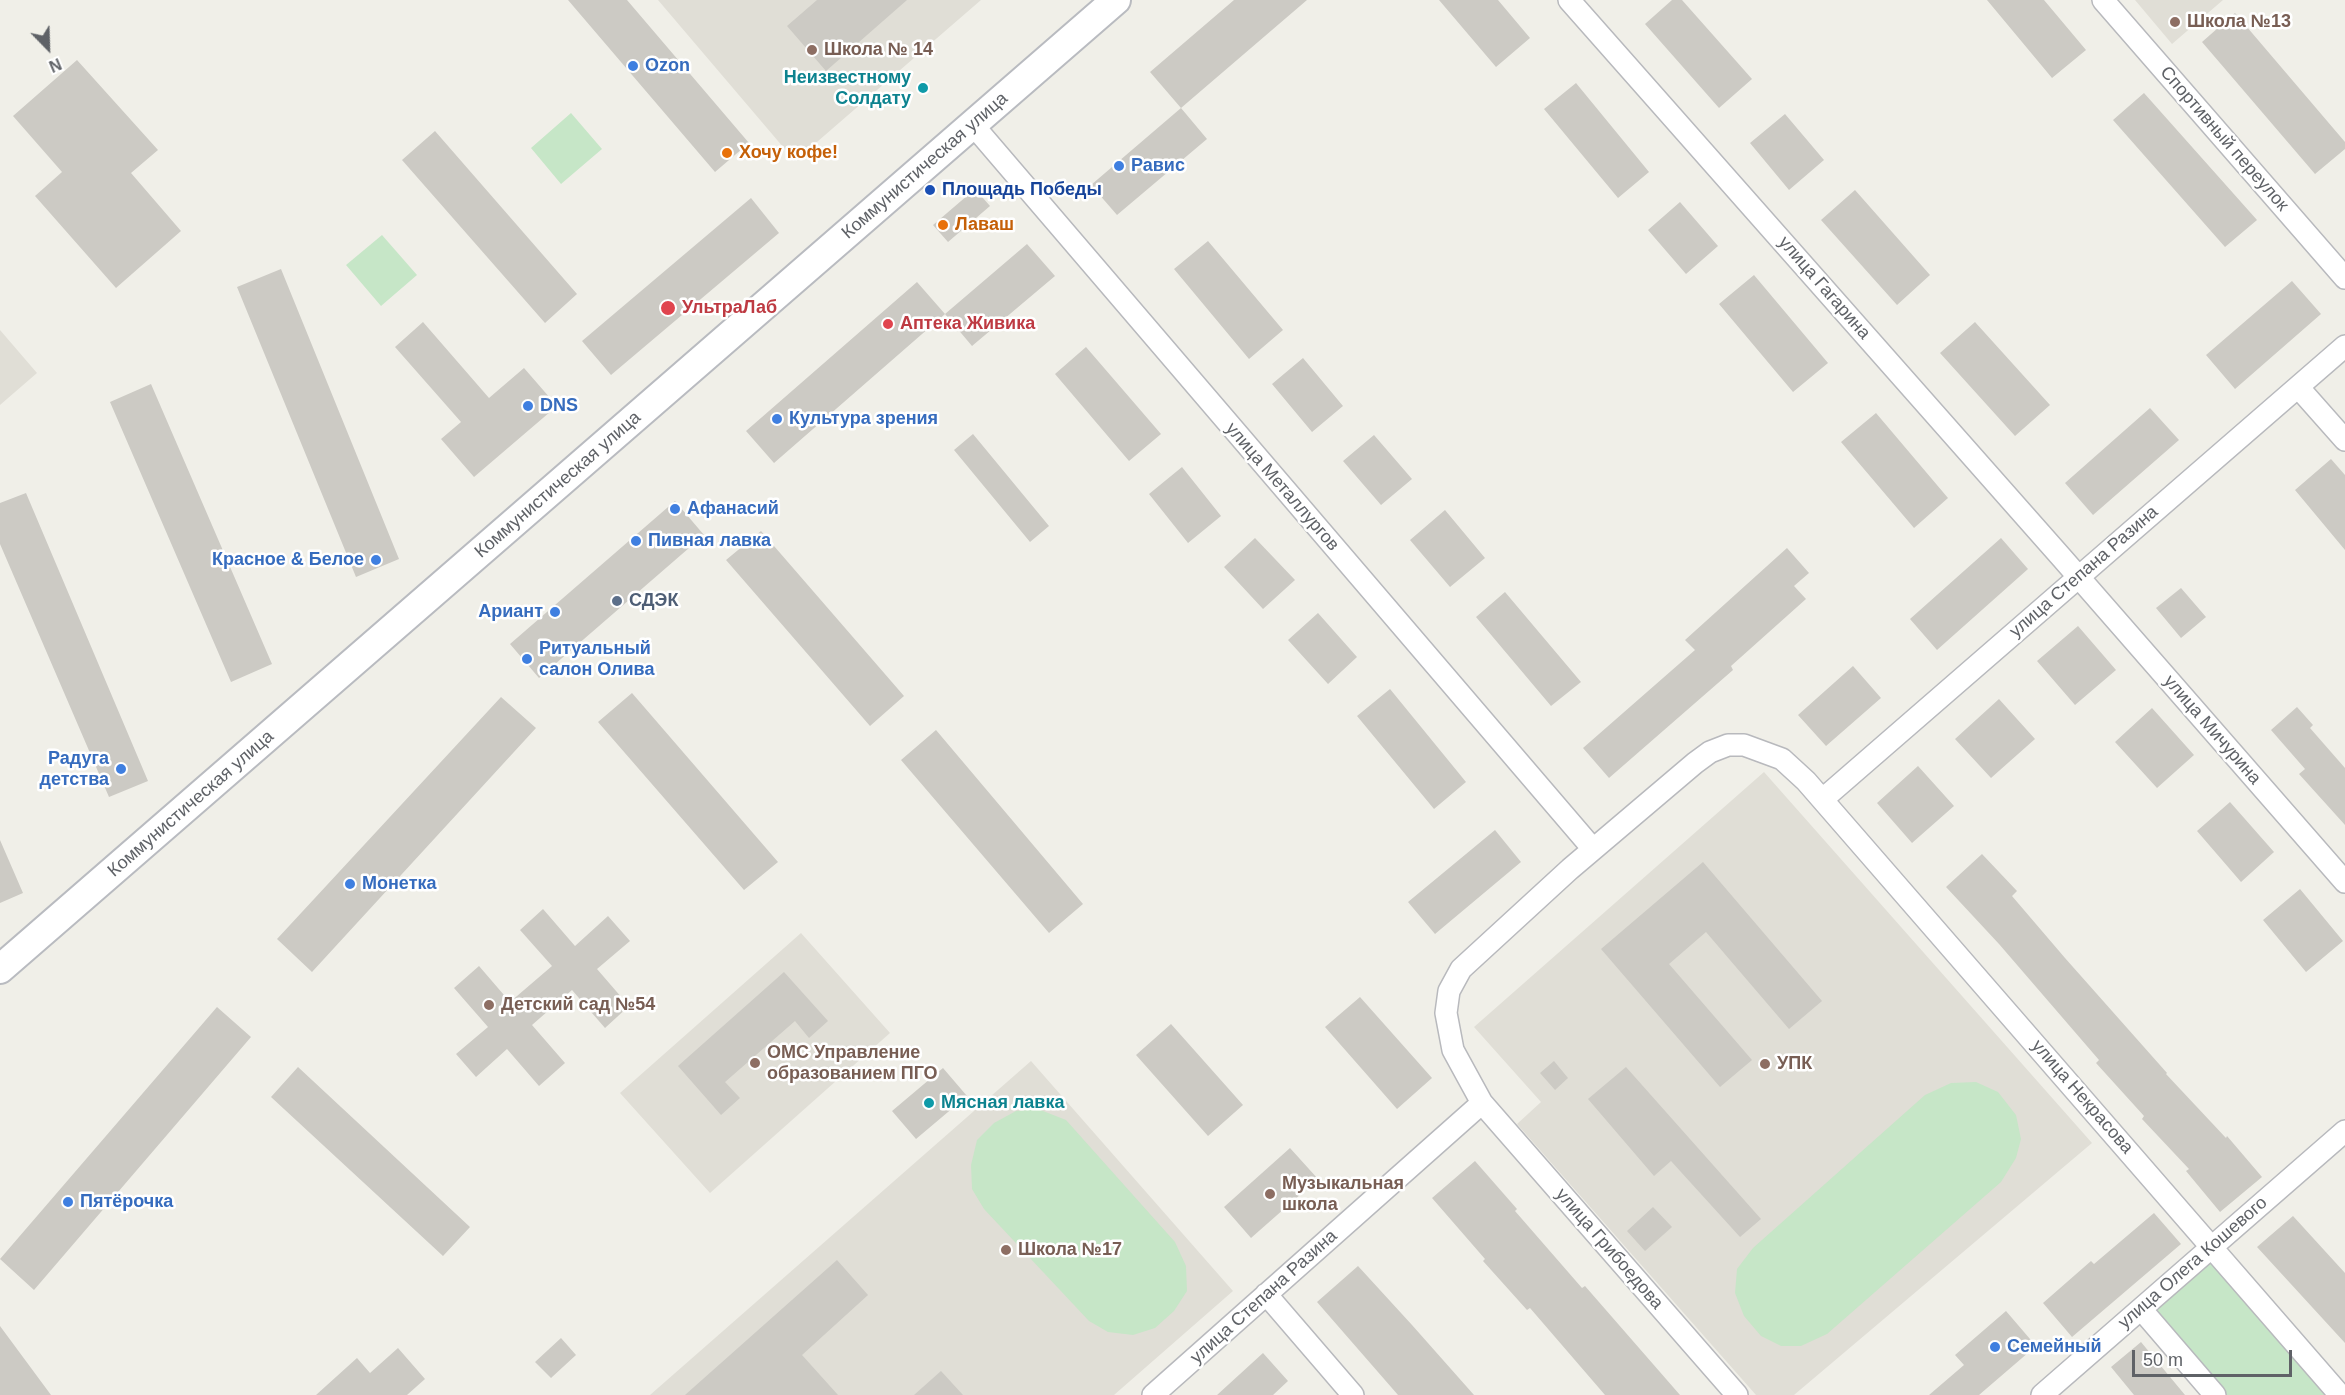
<!DOCTYPE html>
<meta charset="utf-8">
<style>
body{margin:0}
#map{position:relative;width:2345px;height:1395px;overflow:hidden;background:#f0efe8;font-family:Arial,sans-serif}
canvas{display:block}
.north{position:absolute;left:18px;top:18px;width:60px;height:60px;-webkit-text-stroke:4px #fff;paint-order:stroke;rotate:157deg;font-size:16px;font-weight:700;line-height:24px;text-align:center;color:#5f6267}
.north::after{content:'';display:block;margin:auto;width:21px;height:27px;background:#5f6267;clip-path:polygon(50% 0,100% 100%,50% 72%,0 100%)}
.scale{position:absolute;left:2132px;top:1350px;width:160px;height:27px;box-sizing:border-box;border:3px solid #5f6267;border-top:0;padding-left:8px;font-size:18px;line-height:21px;white-space:nowrap;color:#5f6267;-webkit-text-stroke:4px #fff;paint-order:stroke}
</style>
<div id="map">
<canvas width="2345" height="1395"></canvas>
<div class="north">N</div>
<div class="scale">50 m</div>
</div>
<script>
const ctx = document.querySelector('canvas').getContext('2d');
ctx.lineJoin = 'round';
function fillPath(path, color) { ctx.fillStyle = color; ctx.fill(path, 'evenodd'); }
const shape = rows => new Path2D(rows.map(r => 'M' + r).join(''));
function strokePath(path, color, width, dash) { ctx.strokeStyle = color; ctx.lineWidth = width; ctx.lineCap = dash ? 'butt' : 'round'; ctx.setLineDash(dash || []); ctx.stroke(path); }
function label(font, color, halo, rows, align = 'center') {
  ctx.font = font + ' Arial,sans-serif'; ctx.lineWidth = 5; ctx.setLineDash([]); ctx.textBaseline = 'middle'; ctx.strokeStyle = halo; ctx.fillStyle = color; for (const [text, x, y, turn = 0] of rows) {
    ctx.save(); ctx.translate(x, y); ctx.rotate((+turn || 0) * Math.PI / 180); ctx.textAlign = isNaN(turn) ? turn : align; if (halo) ctx.strokeText(text, 0, 0); ctx.fillText(text, 0, 0); ctx.restore();
  }
}
fillPath(shape([
 [658,0,981,0,795,161],
 [2135,0,2223,0,2172,44],
 [0,330,37,373,0,405],
 [1764,772,2092,1143,1794,1395,1756,1395,1517,1124,1541,1102,1474,1027],
 [801,933,890,1033,710,1193,620,1093],
 [1031,1061,1233,1291,1114,1395,650,1395]
]), '#e0ded6');
fillPath(shape([
 [571,113,602,149,561,184,531,148],
 [382,235,417,275,381,306,346,265],
 [1976,1082,1998,1092,2016,1115,2021,1139,2016,1158,2001,1182,1827,1334,1801,1346,1781,1346,1761,1336,1744,1316,1735,1293,1737,1269,1753,1248,1925,1095,1951,1083],
 [1038,1109,1066,1120,1175,1242,1186,1266,1187,1291,1174,1311,1155,1328,1133,1335,1108,1332,1089,1321,984,1209,972,1189,971,1165,977,1140,994,1123,1016,1111],
 [2211,1257,2330,1395,2222,1395,2149,1310]
]), '#c6e6c7');
fillPath(shape([
 [568,0,627,0,749,143,715,172],
 [817,0,907,0,826,71,787,26],
 [1234,0,1307,0,1181,108,1150,72],
 [1439,0,1498,0,1530,38,1496,67],
 [1672,0,1682,0,1752,79,1719,108,1645,24],
 [1987,0,2044,0,2086,50,2052,78],
 [2235,13,2345,142,2345,149,2315,174,2202,42],
 [77,60,158,150,131,173,181,231,116,288,35,196,62,172,13,116],
 [1576,83,1649,172,1618,198,1544,109],
 [2144,93,2257,220,2225,247,2113,120],
 [1181,108,1207,139,1117,215,1091,185],
 [1785,114,1824,160,1789,190,1750,143],
 [435,131,577,294,545,323,402,160],
 [975,189,990,206,948,242,933,225],
 [1855,190,1930,275,1897,305,1821,220],
 [751,198,779,233,611,375,582,341],
 [1680,202,1718,246,1686,274,1648,230],
 [1208,241,1283,330,1249,359,1174,269],
 [1027,244,1055,276,972,346,945,314],
 [281,269,399,559,356,577,237,287],
 [1754,275,1828,363,1793,392,1719,304],
 [2292,281,2321,314,2235,389,2206,355],
 [917,282,945,314,774,463,746,431],
 [423,322,489,398,524,368,557,406,474,477,441,439,461,422,395,347],
 [1975,322,2050,405,2015,436,1940,353],
 [1086,347,1161,434,1129,461,1055,374],
 [1303,358,1343,406,1312,432,1272,384],
 [151,384,272,664,231,682,110,402],
 [2150,408,2179,440,2093,515,2065,483],
 [1876,413,1948,498,1914,528,1841,442],
 [973,434,1049,526,1030,542,954,450],
 [1374,435,1412,479,1381,505,1343,461],
 [2331,459,2345,475,2345,550,2295,490],
 [1182,467,1221,516,1188,543,1149,494],
 [26,493,148,781,109,797,0,544,0,503],
 [675,501,704,535,539,678,510,644],
 [1445,510,1485,558,1450,587,1410,540],
 [761,531,904,696,870,726,726,560],
 [1255,538,1295,580,1263,609,1224,567],
 [2001,538,2028,569,1937,650,1910,619],
 [1787,548,1809,573,1794,586,1806,599,1731,666,1733,670,1609,778,1583,748,1695,650,1685,640],
 [2181,588,2206,617,2181,638,2156,608],
 [1505,592,1581,682,1551,706,1476,617],
 [1318,613,1357,657,1328,684,1288,640],
 [2078,626,2116,670,2075,705,2037,661],
 [1853,666,1881,698,1826,746,1798,715],
 [1390,689,1466,782,1434,809,1357,716],
 [632,693,778,862,744,890,598,722],
 [501,697,536,728,312,972,277,939],
 [1999,699,2035,739,1991,778,1955,739],
 [2297,707,2313,725,2310,728,2345,768,2345,825,2299,774,2305,769,2271,730],
 [2152,708,2194,755,2157,788,2115,742],
 [936,730,1083,904,1049,933,901,760],
 [1918,766,1954,806,1912,843,1877,803],
 [2230,802,2274,852,2241,882,2197,831],
 [1495,830,1521,862,1435,934,1408,902],
 [0,840,23,893,0,903],
 [1982,854,2017,891,2012,896,2065,958,2167,1073,2166,1074,2226,1138,2227,1136,2262,1177,2220,1212,2186,1171,2189,1169,2142,1119,2144,1116,2096,1063,2099,1060,1999,944,1946,887],
 [1703,862,1822,1001,1789,1029,1706,932,1669,964,1752,1060,1720,1087,1601,949],
 [2300,889,2343,941,2306,972,2263,920],
 [543,909,575,946,608,916,630,941,597,969,629,1006,605,1028,572,990,532,1025,565,1063,539,1086,507,1049,476,1077,456,1054,488,1027,454,988,479,966,510,1002,552,966,520,930],
 [784,972,828,1021,809,1038,795,1021,725,1082,740,1098,721,1115,678,1066],
 [1360,997,1432,1078,1397,1109,1325,1027],
 [217,1007,251,1037,34,1290,0,1259],
 [1171,1024,1243,1105,1208,1136,1136,1055],
 [1554,1061,1568,1078,1555,1090,1540,1073],
 [298,1067,470,1227,443,1256,271,1097],
 [1626,1067,1761,1219,1740,1237,1671,1161,1654,1176,1588,1099],
 [943,1068,967,1096,916,1139,892,1111],
 [1290,1148,1318,1179,1251,1238,1224,1207],
 [1475,1161,1517,1209,1515,1211,1582,1288,1585,1286,1680,1395,1605,1395,1530,1308,1527,1310,1483,1261,1485,1259,1432,1198],
 [1653,1207,1672,1227,1645,1251,1627,1231],
 [2154,1213,2181,1244,2072,1337,2043,1303,2091,1261,2094,1264],
 [2293,1216,2345,1273,2345,1343,2257,1247],
 [837,1260,868,1295,802,1355,838,1395,685,1395],
 [1358,1266,1412,1325,1474,1395,1398,1395,1317,1302],
 [2006,1311,2036,1346,1979,1395,1929,1395,1964,1365,1955,1355],
 [0,1326,51,1395,0,1395],
 [561,1338,576,1355,551,1378,535,1362],
 [2141,1342,2185,1395,2134,1395,2111,1367],
 [398,1348,425,1379,407,1395,316,1395,357,1358,370,1373],
 [1263,1353,1288,1381,1273,1395,1217,1395],
 [941,1371,963,1395,914,1395]
]), '#cccac4');
const street = shape([
 [1569,0,2062,558,2345,882],
 [2103,0,2345,278],
 [973,125,1593,849],
 [2298,387,2345,440],
 [1823,799,2345,346],
 [1266,1294,1353,1395],
 [2141,1309,2215,1395],
 [1153,1395,1482,1103],
 [1737,1395,1482,1103,1453,1050,1446,1013,1449,991,1461,969,1570,869,1695,763,1710,752,1728,745,1744,745,1782,759,1806,781,2340,1395],
 [2042,1395,2345,1131]
]);
const secondary = shape([
 [0,969,1116,0]
]);
strokePath(street, '#b8b9bd', 24);
strokePath(secondary, '#b9bbc0', 32);
strokePath(street, '#fff', 21);
strokePath(secondary, '#fff', 28);
for (const [x, y, r, color] of [
 [2175,22,6,"#8d6e63"],
 [812,50,6,"#8d6e63"],
 [633,66,6,"#3f7fe0"],
 [923,88,6,"#0f9aa8"],
 [727,153,6,"#e8710a"],
 [1119,166,6,"#3f7fe0"],
 [930,190,6,"#1a4fb4"],
 [943,225,6,"#e8710a"],
 [668,308,8,"#e0444e"],
 [888,324,6,"#e0444e"],
 [528,406,6,"#3f7fe0"],
 [777,419,6,"#3f7fe0"],
 [675,509,6,"#3f7fe0"],
 [636,541,6,"#3f7fe0"],
 [376,560,6,"#3f7fe0"],
 [617,601,6,"#5c6f8a"],
 [555,612,6,"#3f7fe0"],
 [527,659,6,"#3f7fe0"],
 [121,769,6,"#3f7fe0"],
 [350,884,6,"#3f7fe0"],
 [489,1005,6,"#8d6e63"],
 [755,1063,6,"#8d6e63"],
 [1765,1064,6,"#8d6e63"],
 [929,1103,6,"#0f9aa8"],
 [1270,1194,6,"#8d6e63"],
 [68,1202,6,"#3f7fe0"],
 [1006,1250,6,"#8d6e63"],
 [1995,1347,6,"#3f7fe0"]
]) { const dot = new Path2D(); dot.arc(x, y, r, 0, 2 * Math.PI); ctx.fillStyle = color; ctx.fill(dot); strokePath(dot, '#fff', 2); }
label('bold 18px', '#785e54', '#fff', [
 ["Школа №13",2187,22],
 ["Школа № 14",824,50],
 ["Детский сад №54",501,1005],
 ["ОМС Управление",767,1053],
 ["образованием ПГО",767,1074],
 ["УПК",1777,1064],
 ["Музыкальная",1282,1184],
 ["школа",1282,1205],
 ["Школа №17",1018,1250]
], 'left');
label('bold 18px', '#366cbe', '#fff', [
 ["Ozon",645,66],
 ["Равис",1131,166],
 ["DNS",540,406],
 ["Культура зрения",789,419],
 ["Афанасий",687,509],
 ["Пивная лавка",648,541],
 ["Красное & Белое",364,560,"right"],
 ["Ариант",543,612,"right"],
 ["Ритуальный",539,649],
 ["салон Олива",539,670],
 ["Радуга",109,759,"right"],
 ["детства",109,780,"right"],
 ["Монетка",362,884],
 ["Пятёрочка",80,1202],
 ["Семейный",2007,1347]
], 'left');
label('bold 18px', '#0d838f', '#fff', [
 ["Неизвестному",911,78],
 ["Солдату",911,99],
 ["Мясная лавка",941,1103,"left"]
], 'right');
label('18px', '#5f6267', '#fff', [
 ["Спортивный переулок",2224,139,49],
 ["Коммунистическая улица",925,166,-41],
 ["улица Гагарина",1824,288,49],
 ["Коммунистическая улица",558,485,-41],
 ["улица Металлургов",1282,487,49],
 ["улица Степана Разина",2084,572,-41],
 ["улица Мичурина",2212,730,49],
 ["Коммунистическая улица",191,804,-41],
 ["улица Некрасова",2082,1097,49],
 ["улица Грибоедова",1609,1249,49],
 ["улица Олега Кошевого",2193,1263,-41],
 ["улица Степана Разина",1264,1297,-42]
]);
label('bold 18px', '#c56008', '#fff', [
 ["Хочу кофе!",739,153],
 ["Лаваш",955,225]
], 'left');
label('bold 18px', '#164399', '#fff', [
 ["Площадь Победы",942,190]
], 'left');
label('bold 18px', '#be3a42', '#fff', [
 ["УльтраЛаб",682,308],
 ["Аптека Живика",900,324]
], 'left');
label('bold 18px', '#4e5e75', '#fff', [
 ["СДЭК",629,601]
], 'left');
</script>
